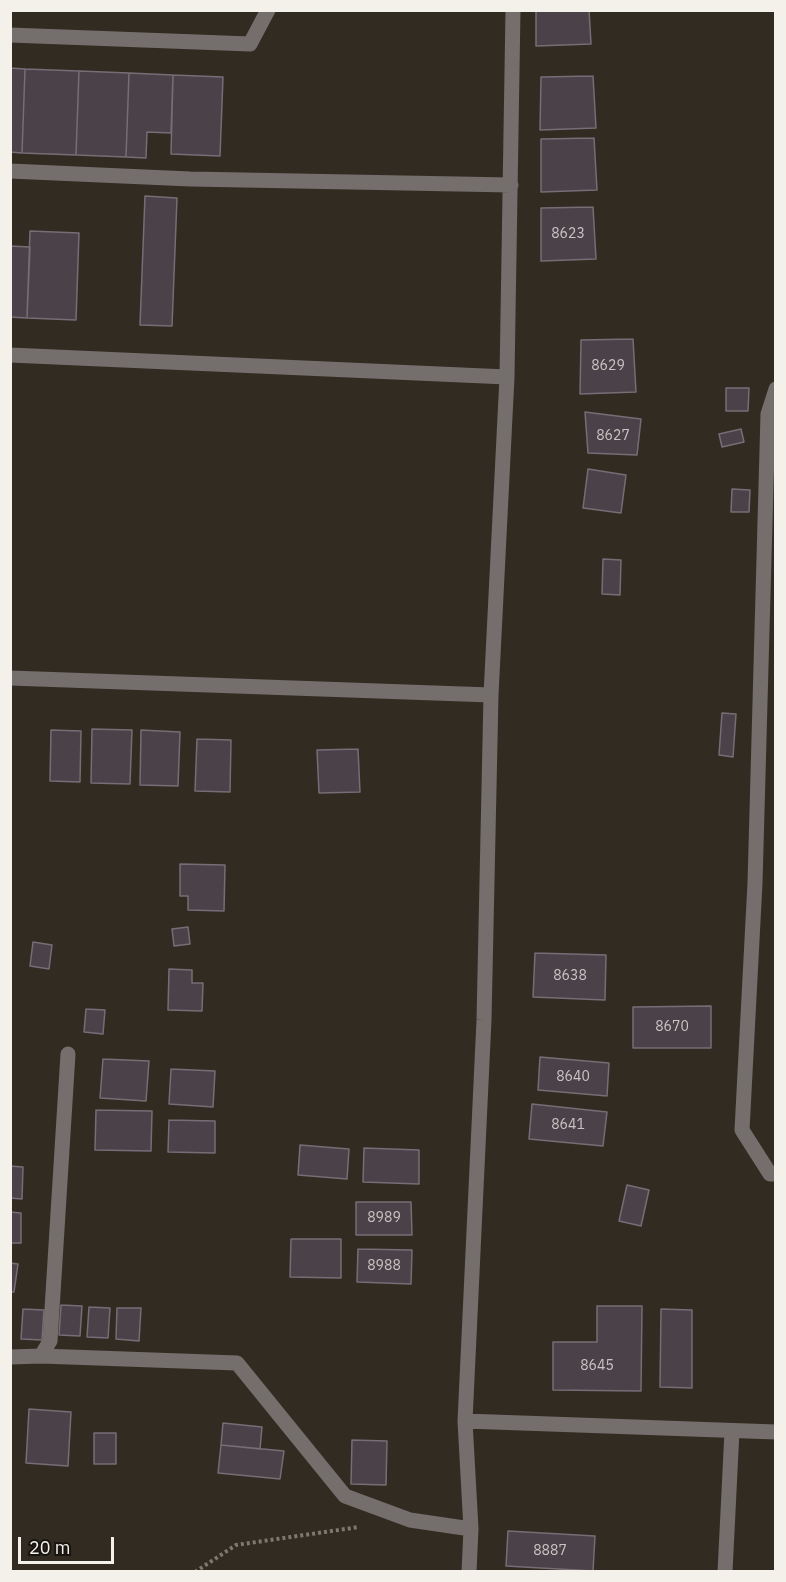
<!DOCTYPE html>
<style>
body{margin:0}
#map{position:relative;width:786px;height:1582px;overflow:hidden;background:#322b22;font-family:"IBM Plex Sans",sans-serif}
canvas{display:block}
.frame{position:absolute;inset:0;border:12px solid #f4f0ea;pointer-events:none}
.scale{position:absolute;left:18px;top:1537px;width:96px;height:27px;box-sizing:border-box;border:3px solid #f4f0ea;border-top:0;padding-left:8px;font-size:18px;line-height:21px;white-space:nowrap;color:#f4f0ea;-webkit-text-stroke:4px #171410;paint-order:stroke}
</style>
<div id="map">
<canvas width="786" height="1582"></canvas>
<div class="frame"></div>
<div class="scale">20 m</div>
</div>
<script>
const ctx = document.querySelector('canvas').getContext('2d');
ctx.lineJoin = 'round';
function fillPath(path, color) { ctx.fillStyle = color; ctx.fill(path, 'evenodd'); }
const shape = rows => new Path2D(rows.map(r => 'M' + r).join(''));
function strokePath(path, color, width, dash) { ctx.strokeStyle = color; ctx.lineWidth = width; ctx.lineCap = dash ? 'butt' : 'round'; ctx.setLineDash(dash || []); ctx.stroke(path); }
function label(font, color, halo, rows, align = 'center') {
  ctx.font = font + ' "IBM Plex Sans",sans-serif'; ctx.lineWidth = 4.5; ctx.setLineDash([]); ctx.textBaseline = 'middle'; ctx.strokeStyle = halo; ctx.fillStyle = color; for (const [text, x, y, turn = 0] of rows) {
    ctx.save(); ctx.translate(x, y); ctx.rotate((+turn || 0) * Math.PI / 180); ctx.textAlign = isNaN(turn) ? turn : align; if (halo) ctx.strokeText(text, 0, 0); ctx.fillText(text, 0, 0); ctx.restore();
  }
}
const building = shape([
 [536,10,589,10,591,44,536,46,536,10],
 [10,68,25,69,22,153,10,152,10,68],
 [25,69,79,71,76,155,22,153,25,69],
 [79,71,129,73,126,157,76,155,79,71],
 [129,73,173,75,171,133,147,132,146,158,126,157,129,73],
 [173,75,223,77,220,156,171,154,173,75],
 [593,76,596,128,540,130,541,77,593,76],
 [594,138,597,190,541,192,541,139,594,138],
 [145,196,177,198,172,326,140,325,145,196],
 [593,207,596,259,541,261,541,208,593,207],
 [30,231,79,233,76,320,27,318,30,231],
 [10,246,30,247,27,318,10,317,10,246],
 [633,339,636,392,580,394,581,340,633,339],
 [726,388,749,388,748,411,726,411,726,388],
 [585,412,641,419,637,455,588,453,585,412],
 [741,429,744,442,722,447,719,434,741,429],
 [588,469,626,475,621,513,583,508,588,469],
 [732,489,750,490,749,512,731,512,732,489],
 [603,559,621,560,620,595,602,594,603,559],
 [722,713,736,714,733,757,719,755,722,713],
 [92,729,132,730,130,784,91,783,92,729],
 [51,730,81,731,80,782,50,781,51,730],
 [141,730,180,732,178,786,140,785,141,730],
 [197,739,231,740,230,792,195,791,197,739],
 [358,749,360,792,319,793,317,750,358,749],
 [180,864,225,865,224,911,188,910,188,896,180,896,180,864],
 [188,927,190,944,174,946,172,929,188,927],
 [33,942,52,945,49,969,30,966,33,942],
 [535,953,606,955,605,1000,533,997,535,953],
 [169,969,192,970,192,983,203,983,202,1011,168,1010,169,969],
 [711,1006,711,1048,633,1048,633,1007,711,1006],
 [86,1009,105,1010,103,1034,84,1032,86,1009],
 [540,1057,609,1063,607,1096,538,1090,540,1057],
 [103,1059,149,1061,146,1101,100,1098,103,1059],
 [171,1069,215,1071,213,1107,169,1104,171,1069],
 [532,1104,607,1112,603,1146,529,1139,532,1104],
 [96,1110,152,1111,151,1151,95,1150,96,1110],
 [169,1120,215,1121,215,1153,168,1152,169,1120],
 [300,1145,349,1149,347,1179,298,1175,300,1145],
 [364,1148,419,1150,419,1184,363,1182,364,1148],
 [10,1166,23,1167,22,1199,10,1198,10,1166],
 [627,1185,649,1190,641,1226,619,1221,627,1185],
 [356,1202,411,1202,412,1235,356,1235,356,1202],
 [10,1212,21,1213,21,1243,10,1243,10,1212],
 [291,1239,341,1239,341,1278,290,1277,291,1239],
 [358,1249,412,1250,411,1284,357,1282,358,1249],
 [10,1263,18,1264,14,1292,10,1292,10,1263],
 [61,1305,82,1306,80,1336,59,1335,61,1305],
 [597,1306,642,1306,641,1391,553,1390,553,1342,597,1342,597,1306],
 [89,1307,110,1308,108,1338,87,1337,89,1307],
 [117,1308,141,1308,139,1341,116,1339,117,1308],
 [23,1309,44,1310,42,1340,21,1339,23,1309],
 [661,1309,692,1310,692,1388,660,1387,661,1309],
 [29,1409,71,1412,68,1466,26,1463,29,1409],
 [223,1423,262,1427,260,1449,221,1445,223,1423],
 [94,1433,116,1433,116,1464,94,1464,94,1433],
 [352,1440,387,1441,386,1485,351,1484,352,1440],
 [221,1445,284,1451,280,1479,218,1473,221,1445],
 [508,1531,595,1536,593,1571,506,1566,508,1531]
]);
fillPath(building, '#4b4149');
strokePath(building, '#776d76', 1.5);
strokePath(shape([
 [195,1572,236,1545,359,1527]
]), '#7e7870', 4, [3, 3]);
strokePath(shape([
 [10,35,250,44,268,10],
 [10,171,190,179,511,185],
 [10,355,507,377],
 [776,389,768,414,755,883,742,1130,770,1174,776,1174],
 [10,678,491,695],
 [41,1356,50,1341,68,1054],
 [10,1357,41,1356,237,1363,345,1496,410,1520,471,1529],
 [465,1421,776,1432],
 [469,1572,471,1529,465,1421,484,1020,491,695,507,377,513,10],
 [725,1572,732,1431]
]), '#746e6c', 15);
label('14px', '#cac4c2', null, [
 ["8623",568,234],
 ["8629",608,366],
 ["8627",613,436],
 ["8638",570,976],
 ["8670",672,1027],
 ["8640",573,1077],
 ["8641",568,1125],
 ["8989",384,1218],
 ["8988",384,1266],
 ["8645",597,1366],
 ["8887",550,1551]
]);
</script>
